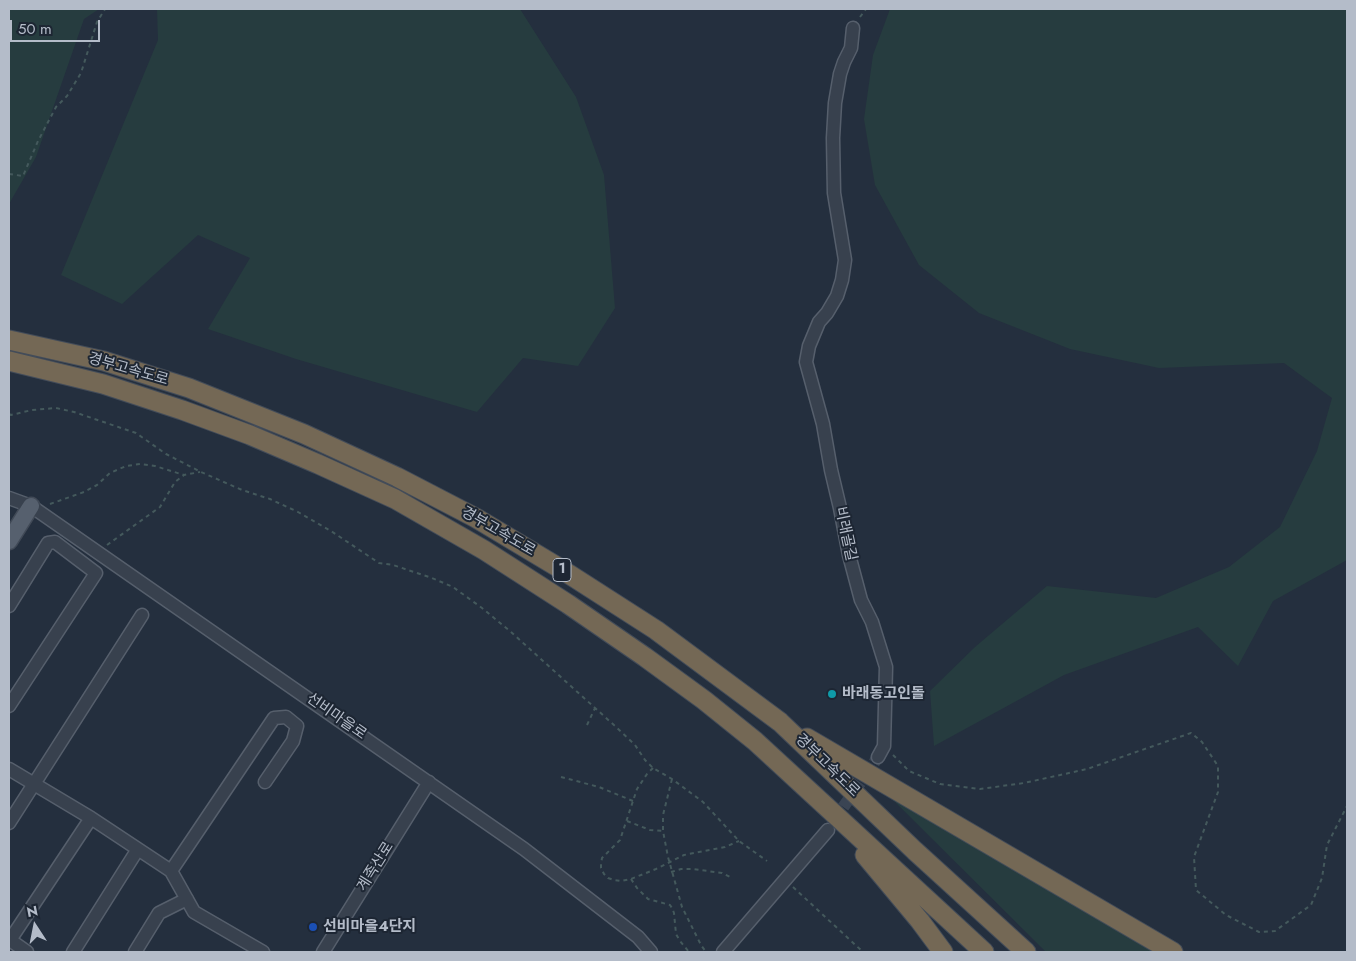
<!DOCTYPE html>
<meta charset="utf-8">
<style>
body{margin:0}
#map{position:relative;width:1356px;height:961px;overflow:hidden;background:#242f3e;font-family:Jost,sans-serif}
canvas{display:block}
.frame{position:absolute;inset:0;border:10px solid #b4bcc9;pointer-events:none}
.north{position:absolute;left:10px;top:901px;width:50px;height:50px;-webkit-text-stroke:4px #1d2633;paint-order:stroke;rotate:349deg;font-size:14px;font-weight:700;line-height:20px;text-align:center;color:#b4bcc9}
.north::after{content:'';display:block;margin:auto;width:18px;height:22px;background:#b4bcc9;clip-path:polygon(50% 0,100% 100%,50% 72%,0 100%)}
.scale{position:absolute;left:10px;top:20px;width:90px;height:22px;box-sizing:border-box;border:2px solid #b4bcc9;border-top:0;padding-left:6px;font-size:15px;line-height:18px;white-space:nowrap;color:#b4bcc9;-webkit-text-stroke:4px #1d2633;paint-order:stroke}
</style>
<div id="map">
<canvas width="1356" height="961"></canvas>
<div class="frame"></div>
<div class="north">N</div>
<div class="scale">50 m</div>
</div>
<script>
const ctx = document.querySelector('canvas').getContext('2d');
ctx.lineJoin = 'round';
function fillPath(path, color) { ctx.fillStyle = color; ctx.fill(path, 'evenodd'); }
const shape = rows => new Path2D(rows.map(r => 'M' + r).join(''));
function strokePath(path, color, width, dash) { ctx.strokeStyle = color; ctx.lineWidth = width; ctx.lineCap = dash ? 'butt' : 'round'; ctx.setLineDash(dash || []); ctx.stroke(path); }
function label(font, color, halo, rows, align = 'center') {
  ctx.font = font + ' Jost,"Noto Sans KR",sans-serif'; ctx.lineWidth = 4; ctx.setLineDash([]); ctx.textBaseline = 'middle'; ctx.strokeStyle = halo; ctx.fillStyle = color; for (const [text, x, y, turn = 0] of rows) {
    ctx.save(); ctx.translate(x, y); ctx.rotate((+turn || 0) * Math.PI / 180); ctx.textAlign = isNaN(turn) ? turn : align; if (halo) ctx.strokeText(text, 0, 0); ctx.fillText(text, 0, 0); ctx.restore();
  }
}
fillPath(shape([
 [9,9,99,9,84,19,36,157,9,204],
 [157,9,520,9,576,97,604,175,615,308,578,366,523,358,477,412,296,359,208,329,250,258,198,235,122,304,61,275,158,40],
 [890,9,1347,9,1347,560,1273,601,1238,666,1198,627,1064,675,934,746,930,691,975,647,1047,586,1156,598,1229,567,1280,527,1317,451,1332,398,1284,363,1159,368,1070,349,979,313,919,265,875,185,864,119,873,55],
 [890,797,1155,952,1046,952]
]), '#263c3f');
strokePath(shape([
 [833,822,878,757]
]), '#3a4453', 12, [12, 6]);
const minor = shape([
 [853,28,851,48,844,62,840,74,835,103,833,138,834,193,845,260,842,280,837,296,827,313,819,322,809,346,806,362,823,424,831,470,840,508,849,555,861,600,872,622,886,667,884,746,878,757],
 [9,498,31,506,524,849,638,937,651,952],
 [9,606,48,543,55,542,96,573,9,706],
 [9,769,91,818,171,871,194,912,263,952],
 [9,823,142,615],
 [171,871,274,718,286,717,297,726,293,741,265,782],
 [27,952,10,940,91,818],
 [73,952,138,849],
 [135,952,159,913,187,899],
 [323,952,429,782],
 [723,952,828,830]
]);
const major = shape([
 [9,541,31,506]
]);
const highway = shape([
 [9,340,104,361,189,388,304,434,397,477,476,518,561,569,656,630,780,722,915,851,1026,952],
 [9,361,103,384,182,410,250,435,318,464,395,499,484,550,568,604,645,657,704,700,755,741,984,952],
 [807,738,1173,952],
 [865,855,920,921,943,952]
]);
strokePath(minor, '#565f6c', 15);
strokePath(major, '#414a57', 19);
strokePath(highway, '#434c59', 21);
strokePath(shape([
 [860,17,866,9],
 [9,174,23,176,38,141,56,107,67,96,81,73,97,22,105,9],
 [9,414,11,415,32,410,56,408,74,412,136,433,166,454,201,472,242,490,270,499,298,512,331,531,379,563,393,565,432,578,453,587,482,608,511,632,615,726,635,745,645,760,653,768,672,779,703,802,739,841,767,861],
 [50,504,84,492,97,485,110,473,126,466,140,464,155,466,184,475],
 [107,545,160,507,175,482,184,475,200,472],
 [587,725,595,708],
 [893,755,909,771,940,784,980,789,1024,783,1087,769,1191,733,1202,742,1218,766,1218,792,1194,857,1196,890,1226,915,1259,932,1275,931,1311,905,1322,878,1327,845,1347,806],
 [653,768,647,774,637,789,620,840,602,858,601,864,601,868,604,874,608,878,614,880,621,881,631,879,656,869,684,855,725,847,739,841],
 [561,777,599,787,633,801],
 [672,779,663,815,663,831,668,857,682,907,701,945,706,952],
 [627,821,650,830,663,831],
 [671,872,681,869,693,869,722,873,730,877],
 [631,879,637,888,648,899,670,905,672,908,674,913,676,934,680,941,689,952],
 [793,887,863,952]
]), '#44595c', 2, [4, 4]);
strokePath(minor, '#38414e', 12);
strokePath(major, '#56606e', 16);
strokePath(highway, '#746855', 19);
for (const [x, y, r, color] of [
 [832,694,5,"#0f9aa8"],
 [313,927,5,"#1a4fb4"]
]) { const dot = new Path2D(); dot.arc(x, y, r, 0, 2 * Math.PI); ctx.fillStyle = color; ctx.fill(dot); strokePath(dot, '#1d2633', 2); }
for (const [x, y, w] of [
 [562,570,18]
]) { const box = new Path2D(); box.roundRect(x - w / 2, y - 11.5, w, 23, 4); ctx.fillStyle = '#1d2633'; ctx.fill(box); strokePath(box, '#b4bcc9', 1); }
label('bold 14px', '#b4bcc9', null, [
 ["1",562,570]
]);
label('15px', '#b4bcc9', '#1d2633', [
 ["경부고속도로",128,370,16],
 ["경부고속도로",498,532,30],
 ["비래골길",845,534,78],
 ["선비마을로",336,717,35],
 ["경부고속도로",827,766,44],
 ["계족산로",376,867,-58]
]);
label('bold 15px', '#b4bcc9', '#1d2633', [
 ["바래동고인돌",842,694],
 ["선비마을4단지",323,927]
], 'left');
</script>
